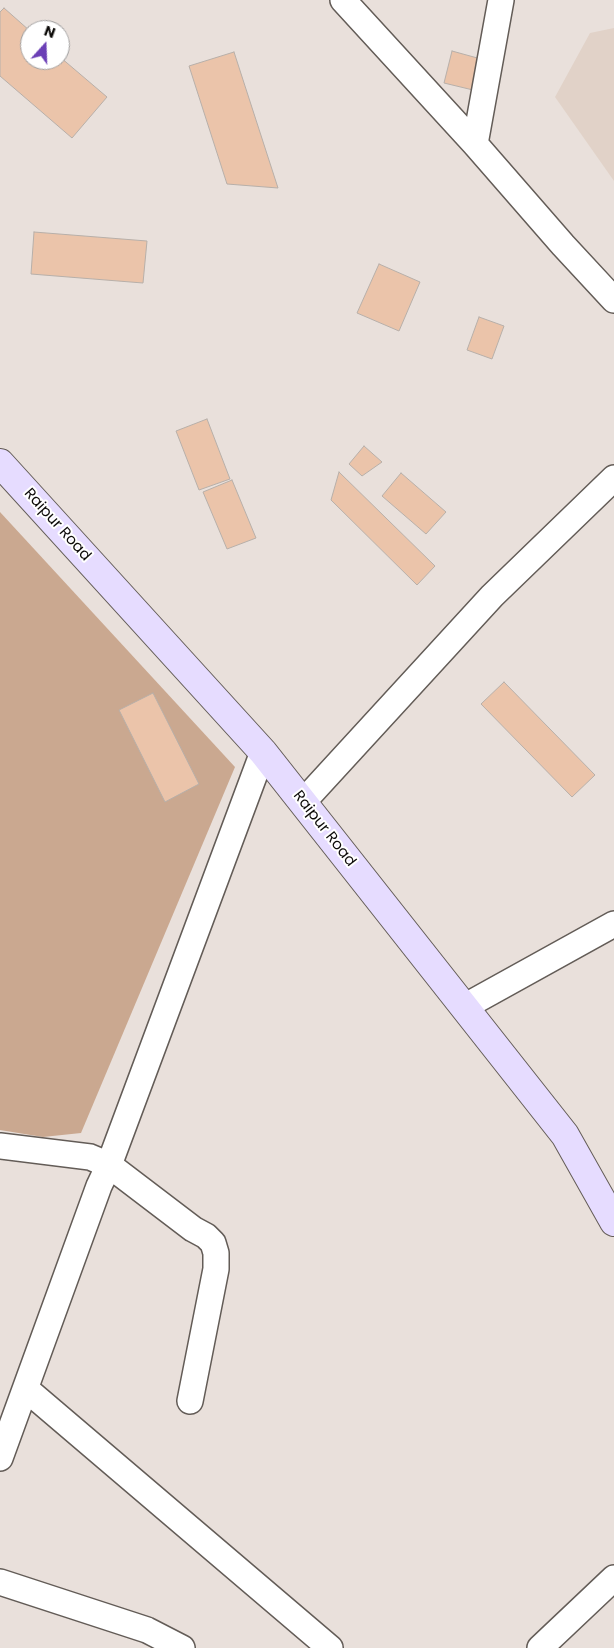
<!DOCTYPE html>
<style>
body{margin:0}
#map{position:relative;width:614px;height:1648px;overflow:hidden;background:#e9e0db;font-family:Poppins,sans-serif}
canvas{display:block}
.north{position:absolute;left:20px;top:20px;width:50px;height:50px;box-sizing:border-box;background:#fff;border:1px solid #9e9d9d;border-radius:50%;rotate:20deg;font-size:14px;font-weight:700;line-height:20px;text-align:center;color:#0d0b09}
.north::after{content:'';display:block;margin:auto;width:18px;height:22px;background:#6b3fb6;clip-path:polygon(50% 0,100% 100%,50% 72%,0 100%)}
</style>
<div id="map">
<canvas width="614" height="1648"></canvas>
<div class="north">N</div>
</div>
<script>
const ctx = document.querySelector('canvas').getContext('2d');
ctx.lineJoin = 'round';
function fillPath(path, color) { ctx.fillStyle = color; ctx.fill(path, 'evenodd'); }
const shape = rows => new Path2D(rows.map(r => 'M' + r).join(''));
function strokePath(path, color, width, dash) { ctx.strokeStyle = color; ctx.lineWidth = width; ctx.lineCap = dash ? 'butt' : 'round'; ctx.setLineDash(dash || []); ctx.stroke(path); }
function label(font, color, halo, rows, align = 'center') {
  ctx.font = font + ' Poppins,sans-serif'; ctx.lineWidth = 4; ctx.setLineDash([]); ctx.textBaseline = 'middle'; ctx.strokeStyle = halo; ctx.fillStyle = color; for (const [text, x, y, turn = 0] of rows) {
    ctx.save(); ctx.translate(x, y); ctx.rotate((+turn || 0) * Math.PI / 180); ctx.textAlign = isNaN(turn) ? turn : align; if (halo) ctx.strokeText(text, 0, 0); ctx.fillText(text, 0, 0); ctx.restore();
  }
}
fillPath(shape([
 [614,28,614,181,555,97,590,33]
]), '#e1d2c8');
fillPath(shape([
 [0,512,235,767,81,1133,43,1137,0,1130]
]), '#caa890');
const building = shape([
 [4,8,30,31,30,60,60,60,60,57,107,97,72,138,0,76,0,12,4,8],
 [452,51,481,59,473,90,444,83,452,51],
 [234,52,278,188,227,184,189,66,234,52],
 [34,232,147,241,143,283,31,274,34,232],
 [379,264,420,282,399,331,357,313,379,264],
 [479,317,504,326,492,359,467,350,479,317],
 [207,419,230,479,199,490,176,431,207,419],
 [364,446,382,462,362,476,349,464,364,446],
 [339,472,435,566,417,585,331,500,339,472],
 [401,473,446,512,426,534,382,496,401,473],
 [232,480,256,538,227,549,203,492,232,480],
 [504,682,595,775,572,797,481,704,504,682],
 [153,693,199,784,165,802,119,710,153,693]
]);
fillPath(building, '#ebc4aa');
strokePath(building, '#b7afa9', 1);
const street = shape([
 [343,0,475,144,563,245,614,300],
 [475,144,501,0],
 [303,802,492,596,614,478],
 [464,1007,614,924],
 [0,1146,90,1157,109,1165,193,1229,206,1236,213,1243,216,1253,216,1269,190,1401],
 [26,1389,330,1648],
 [0,1458,99,1186,109,1165,263,752],
 [0,1582,147,1630,182,1648],
 [540,1648,614,1578]
]);
const secondary = shape([
 [0,463,263,752,565,1135,614,1222]
]);
strokePath(street, '#635c57', 28);
strokePath(secondary, '#635c57', 30);
strokePath(street, '#fff', 25);
strokePath(secondary, '#e6dcff', 28);
label('15px', '#0d0b09', '#fff', [
 ["Raipur Road",57,525,48],
 ["Raipur Road",324,829,52]
]);
</script>
